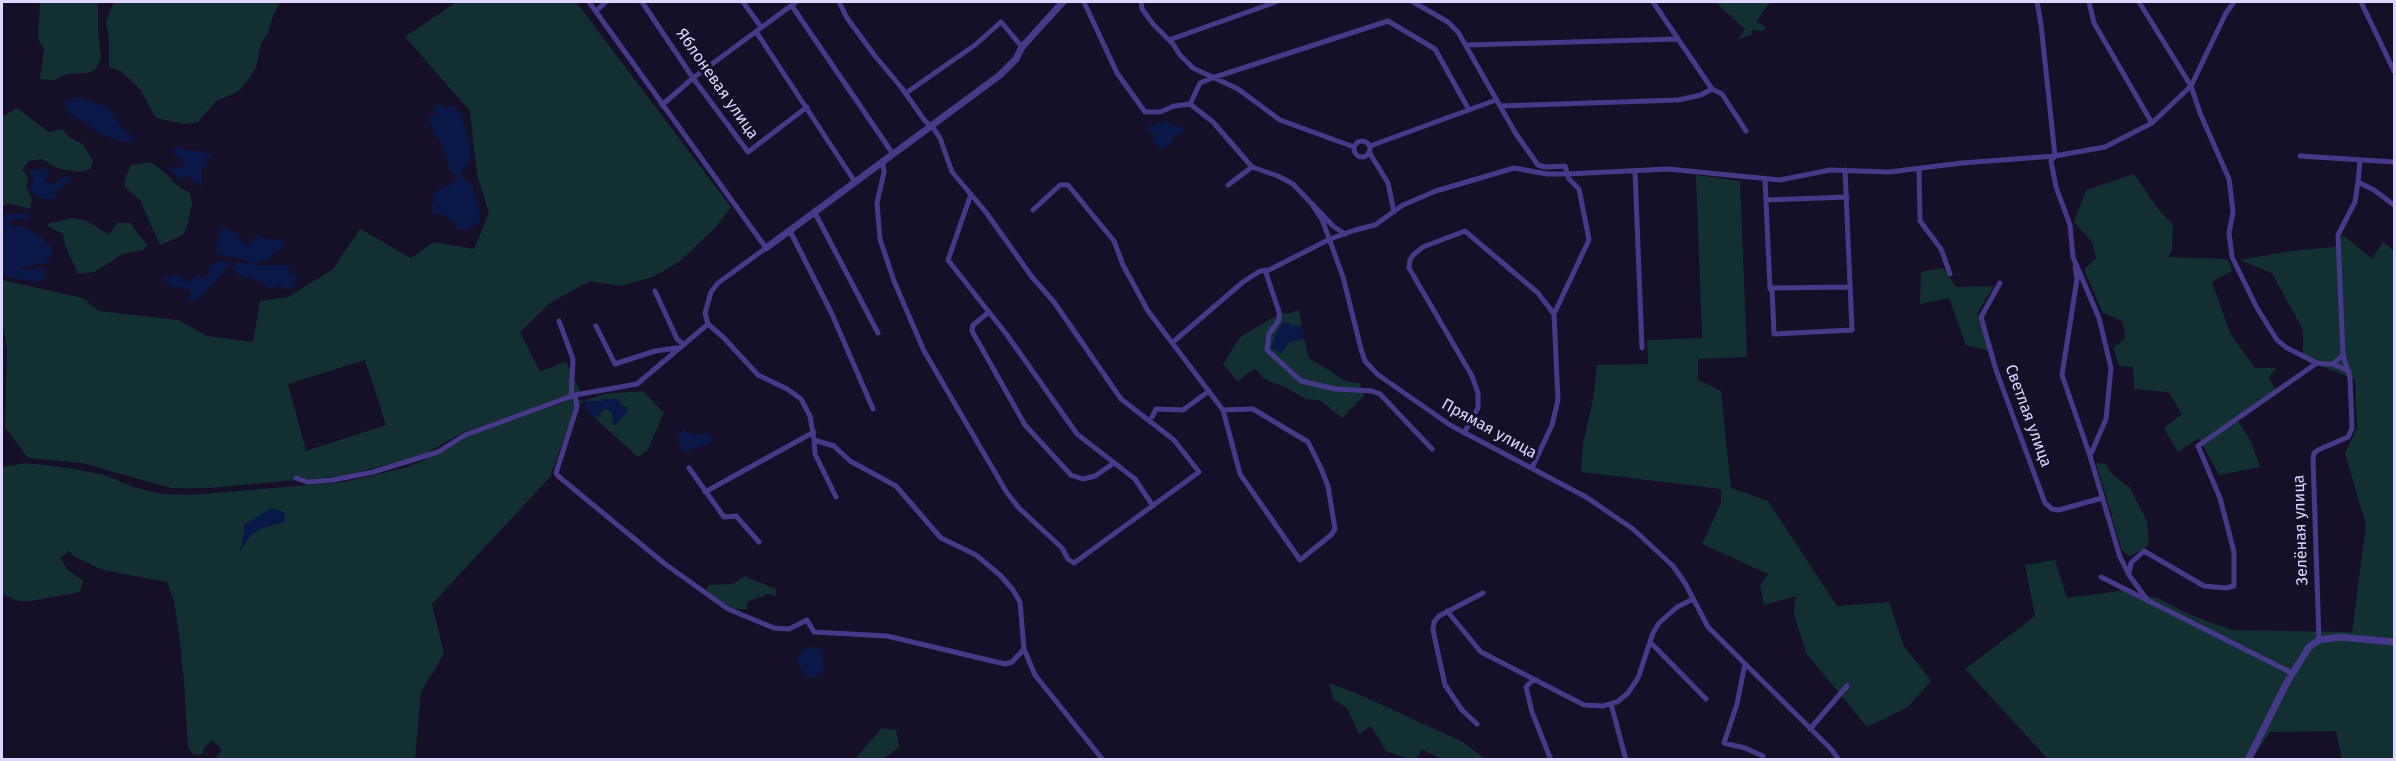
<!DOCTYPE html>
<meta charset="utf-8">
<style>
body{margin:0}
#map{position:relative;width:2396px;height:761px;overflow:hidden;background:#160f28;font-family:"Fira Sans",sans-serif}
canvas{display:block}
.frame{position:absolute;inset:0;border:3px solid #dfd6ff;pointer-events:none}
</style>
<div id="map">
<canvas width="2396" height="761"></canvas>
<div class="frame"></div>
</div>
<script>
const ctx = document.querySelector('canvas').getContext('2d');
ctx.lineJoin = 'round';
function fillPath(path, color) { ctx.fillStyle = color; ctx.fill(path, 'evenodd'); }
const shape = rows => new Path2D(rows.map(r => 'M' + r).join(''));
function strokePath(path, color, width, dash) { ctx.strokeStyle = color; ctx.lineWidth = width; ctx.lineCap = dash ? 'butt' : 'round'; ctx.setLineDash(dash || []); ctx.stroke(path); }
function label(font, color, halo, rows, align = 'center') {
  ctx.font = font + ' "Fira Sans",sans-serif'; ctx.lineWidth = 6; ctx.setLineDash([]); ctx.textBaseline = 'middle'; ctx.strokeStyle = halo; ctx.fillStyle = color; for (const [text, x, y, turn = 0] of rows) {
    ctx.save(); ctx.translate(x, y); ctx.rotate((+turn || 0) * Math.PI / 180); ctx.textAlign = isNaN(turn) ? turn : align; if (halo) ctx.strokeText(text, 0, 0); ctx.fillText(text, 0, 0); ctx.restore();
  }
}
fillPath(shape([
 [40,2,98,2,98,30,101,58,96,69,87,73,66,74,55,80,40,79,44,49,38,39],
 [114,2,280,2,272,18,268,33,261,44,256,67,248,80,239,91,216,101,198,122,184,124,156,118,140,89,122,72,109,67,109,38,106,22],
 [456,2,576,2,731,207,714,229,680,261,653,277,620,286,590,281,550,303,520,332,540,372,566,361,582,395,564,398,464,432,421,456,342,476,208,488,171,488,82,463,28,458,5,427,7,348,2,320,2,280,83,298,99,311,178,320,207,336,253,342,260,301,288,297,333,269,360,229,411,258,434,242,474,249,489,213,477,174,470,111,405,37],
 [365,360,386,425,306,451,288,384],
 [1715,2,1770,2,1756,22,1766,27,1763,31,1752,30,1751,35,1738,39,1745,29],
 [17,108,49,132,62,129,70,138,83,144,93,161,90,169,80,172,57,168,42,159,29,161,22,170,26,174,28,181,26,186,32,199,30,209,11,204,2,205,2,117],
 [150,162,163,171,178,186,190,193,192,204,188,224,183,235,160,245,140,200,125,187,125,179,131,165],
 [2134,174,2158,209,2173,225,2172,250,2168,257,2228,259,2232,271,2212,282,2230,333,2255,368,2276,368,2269,377,2276,391,2237,419,2251,442,2260,467,2219,475,2199,438,2178,452,2164,428,2182,414,2168,392,2134,389,2133,367,2119,366,2113,348,2124,339,2125,333,2122,321,2103,313,2084,270,2096,258,2092,242,2074,222,2086,190],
 [1696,175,1740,181,1747,357,1698,359,1698,380,1721,391,1731,488,1768,501,1837,606,1889,602,1904,646,1931,681,1908,707,1867,727,1806,653,1794,614,1796,596,1764,605,1760,585,1768,574,1702,544,1721,503,1721,489,1581,472,1583,444,1593,399,1597,365,1648,364,1647,340,1702,338],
 [73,218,87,221,109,235,117,223,130,223,147,245,143,250,123,254,94,272,78,274,65,245,63,234,47,226,50,223],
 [2343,235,2372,259,2383,242,2394,251,2394,759,2342,759,2336,731,2270,732,2252,759,2048,759,1965,669,2035,616,2025,565,2055,560,2067,598,2126,590,2160,599,2188,614,2232,630,2352,632,2366,525,2345,453,2357,428,2355,379,2303,359,2303,330,2272,273,2239,260,2291,251,2334,247],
 [1943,268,1956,287,1994,286,1977,314,1989,351,1966,345,1949,298,1920,304,1921,272],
 [1299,310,1302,325,1292,327,1289,342,1304,338,1309,358,1347,382,1360,383,1364,396,1342,418,1320,400,1306,399,1287,388,1264,379,1256,369,1246,374,1238,382,1223,364,1240,337,1281,313,1288,314],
 [643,391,664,413,647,451,638,457,594,417,599,416,603,409,608,410,612,413,614,425,628,411,628,407,601,401,584,401,574,411,550,477,432,604,444,654,421,692,415,759,215,759,222,750,212,740,205,747,202,754,194,755,188,748,184,681,179,634,174,601,167,582,103,570,75,557,69,551,60,558,67,569,83,581,80,592,31,601,18,601,2,594,2,467,26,463,68,468,105,475,133,487,162,494,191,495,344,482,408,467,440,453,465,437,573,399,584,401,604,394],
 [2096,463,2106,464,2112,474,2130,488,2147,521,2149,539,2147,547,2130,556,2122,550],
 [744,576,776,589,776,596,768,594,747,602,747,609,734,609,706,592,709,585,733,584],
 [1329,683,1356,693,1463,742,1485,759,1441,759,1422,749,1416,759,1409,759,1386,751,1371,726,1359,734,1347,708,1333,699],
 [882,728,896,730,899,747,883,759,855,759]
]), '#123032');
fillPath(shape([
 [78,97,108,108,124,130,133,137,134,140,132,142,120,141,103,135,69,113,65,103,67,100],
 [438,104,446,108,454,106,461,115,466,129,472,156,467,166,461,171,463,177,473,186,480,215,479,223,466,230,457,229,454,222,440,213,432,214,431,205,435,201,434,194,442,187,451,185,453,181,458,177,450,172,446,155,428,119,434,114,434,108],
 [1168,120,1170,125,1181,126,1184,131,1175,136,1170,145,1162,149,1155,143,1152,132,1148,131,1147,127],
 [179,146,186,151,195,150,211,155,202,169,202,187,186,175,180,181,169,168,176,166,185,169,182,158,177,158,173,151],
 [42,167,49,172,46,181,53,185,59,179,69,176,71,181,55,192,55,199,40,198,29,188,33,181,29,170,37,171],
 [25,213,32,218,7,221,13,227,21,226,40,236,53,249,47,263,26,266,20,270,42,268,45,271,44,279,38,283,2,275,2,215],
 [221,227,236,233,243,245,250,244,256,235,266,239,284,240,281,250,276,250,270,260,258,262,256,266,289,265,290,276,297,273,296,280,290,289,283,289,279,284,271,289,265,287,264,282,257,282,252,278,245,278,236,273,232,269,236,262,250,264,251,261,217,254,216,246],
 [219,261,228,261,230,264,205,293,195,301,187,300,191,293,182,287,173,288,163,280,164,276,170,277,176,274,189,283,201,272,200,280,209,273,210,266],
 [1283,322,1290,323,1292,327,1302,325,1304,338,1289,342,1281,354,1277,350,1271,349,1275,335],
 [603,399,616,399,620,401,621,407,628,407,628,411,615,425,612,413,608,410,603,409,599,411,599,416,594,417,586,409,584,401,601,401],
 [684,430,695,435,708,433,711,436,712,443,683,452,677,438,679,433],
 [271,508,284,512,285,522,262,528,251,535,239,553,244,535,244,525],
 [815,647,822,650,825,669,815,677,807,678,798,664,797,659,806,648]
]), '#091847');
strokePath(shape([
 [589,2,766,248,718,283,711,292,705,313,708,324,723,337,758,375,787,389,801,399,810,416,814,440,834,446,850,461,896,486,941,538,976,555,1000,575,1013,590,1020,602,1024,649,1035,675,1103,760],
 [642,2,693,78,748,152,807,107],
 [743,2,761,27],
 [839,2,847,18,875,56,901,87,925,121,932,126,940,138,952,172,985,211,1032,277,1054,302,1121,399,1174,440,1199,472,1074,563,1068,559,1062,548,1019,508,1007,493,924,351,894,281,880,239,877,203,884,172,883,162],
 [1084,2,1117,73,1145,112,1160,112,1174,106,1190,104,1213,122,1252,167,1278,176,1293,184,1333,226,1345,234],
 [1141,2,1142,9,1153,24,1173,44,1180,55,1193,68,1238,89,1280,120,1354,147],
 [1413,2,1448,22,1458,32,1516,134,1538,165,1545,167,1565,166,1569,179,1579,189,1589,240,1554,314,1558,400,1552,425,1532,468],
 [1653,2,1712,89,1722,94,1746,131],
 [2037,2,2041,24,2055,156,2051,161,2056,187,2070,225,2073,257,2099,318,2111,368,2106,419,2090,456,2120,557,2129,575,2148,601],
 [2089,2,2094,23,2152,123],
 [2139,2,2191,86,2200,113,2229,179,2233,212,2229,233,2232,257,2257,308,2277,340,2287,348,2317,363,2325,364,2333,364,2343,355],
 [2361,2,2394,71],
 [792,6,893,154],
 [596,11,606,2],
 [757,33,855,182],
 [1169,40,1276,2],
 [1467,45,1677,39],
 [906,93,975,45,1001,22,1022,47],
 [1190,104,1200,83,1212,78,1388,21,1435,49,1469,110],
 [662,105,693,78,796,2],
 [1500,106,1678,100,1701,95,1712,89],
 '1354 149a8 8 0 1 1 16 0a8 8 0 1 1-16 0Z',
 [1370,146,1496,100],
 [1369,152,1388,183,1394,212],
 [2300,156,2394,162],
 [2360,160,2358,182,2374,190,2394,205],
 [1919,169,1920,221,1941,249,1950,274],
 [1635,171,1642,348],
 [1765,179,1770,289,1772,288,1774,334,1852,330,1845,170],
 [1228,185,1252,167],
 [971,194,948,260,1007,335,1077,434,1135,479,1153,506],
 [1766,200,1847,197],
 [1313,206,1322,219,1343,277,1361,349,1365,361,1377,374,1450,425,1586,497,1633,529,1673,566,1685,583,1708,627,1831,749,1839,760],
 [1033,210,1060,185,1068,185,1114,241,1123,265,1148,311,1223,410,1240,474,1300,560,1331,535,1335,529,1328,486,1320,466,1308,442,1253,409,1223,410],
 [815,213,878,333],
 [790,231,831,312,873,409],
 [2075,267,2077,279,2062,375,2090,456],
 [1265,270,1279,312,1279,320,1269,334,1267,350,1301,381,1335,389,1372,391,1380,394,1432,449],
 [2000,283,1981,317,1996,370,2045,503,2052,509,2059,510,2102,498],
 [1772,288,1850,287],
 [655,291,677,339,683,344],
 [989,312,973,325,972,331,1025,425,1071,475,1083,479,1095,476,1114,463],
 [559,321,573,359,571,397],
 [596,326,615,364,655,351,677,348],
 [1173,342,1243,282,1260,271,1269,270,1330,239,1355,230,1375,225,1403,205,1436,191,1514,168,1547,174,1567,174,1668,169,1780,180,1830,170,1889,172,1962,163,2055,156,2105,147,2152,123,2191,86,2226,13,2234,2],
 [2333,364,2349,371],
 [575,395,577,407,556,473,558,476,665,564,728,609,774,628,789,629,807,620,814,632,887,636,1005,664,1012,662,1024,649],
 [1152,417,1156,409,1183,410,1209,391],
 [1464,433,1478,408,1478,393,1472,376,1409,268,1410,260,1413,255,1423,247,1465,231,1538,293,1554,314],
 [814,440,815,454,836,497],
 [689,468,724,517,736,516,759,542],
 [296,478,307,482,333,480,373,472,438,452,465,435,575,395,637,384,708,324],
 [705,492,814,432],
 [2129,574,2131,563,2144,551,2204,586,2226,588,2234,586,2234,552,2220,498,2198,446,2317,363],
 [2101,577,2292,673],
 [1447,611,1481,652,1584,705,1603,706,1617,702,1628,693,1638,678,1653,633,1659,623,1677,607,1693,599],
 [2319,640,2313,458,2314,453,2318,450,2348,437,2352,428,2350,378,2343,355,2338,235,2355,202,2358,182],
 [1650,642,1706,699],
 [1745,664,1737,704,1724,743,1745,748,1763,756],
 [1533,680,1526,687,1532,712,1551,760],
 [1611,704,1626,760],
 [1477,724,1462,710,1445,685,1433,630,1434,622,1439,616,1483,593],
 [1810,729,1847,686]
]), '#453988', 5);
strokePath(shape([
 [766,248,1000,75,1016,59,1022,47,1063,2],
 [2248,760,2286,684,2309,647,2319,640,2340,637,2394,642]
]), '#453988', 7);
label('16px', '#dfd6ff', '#160f28', [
 ["Яблоневая улица",717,84,55],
 ["Светлая улица",2028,416,70],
 ["Прямая улица",1489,429,29],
 ["Зелёная улица",2301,530,-92]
]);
</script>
